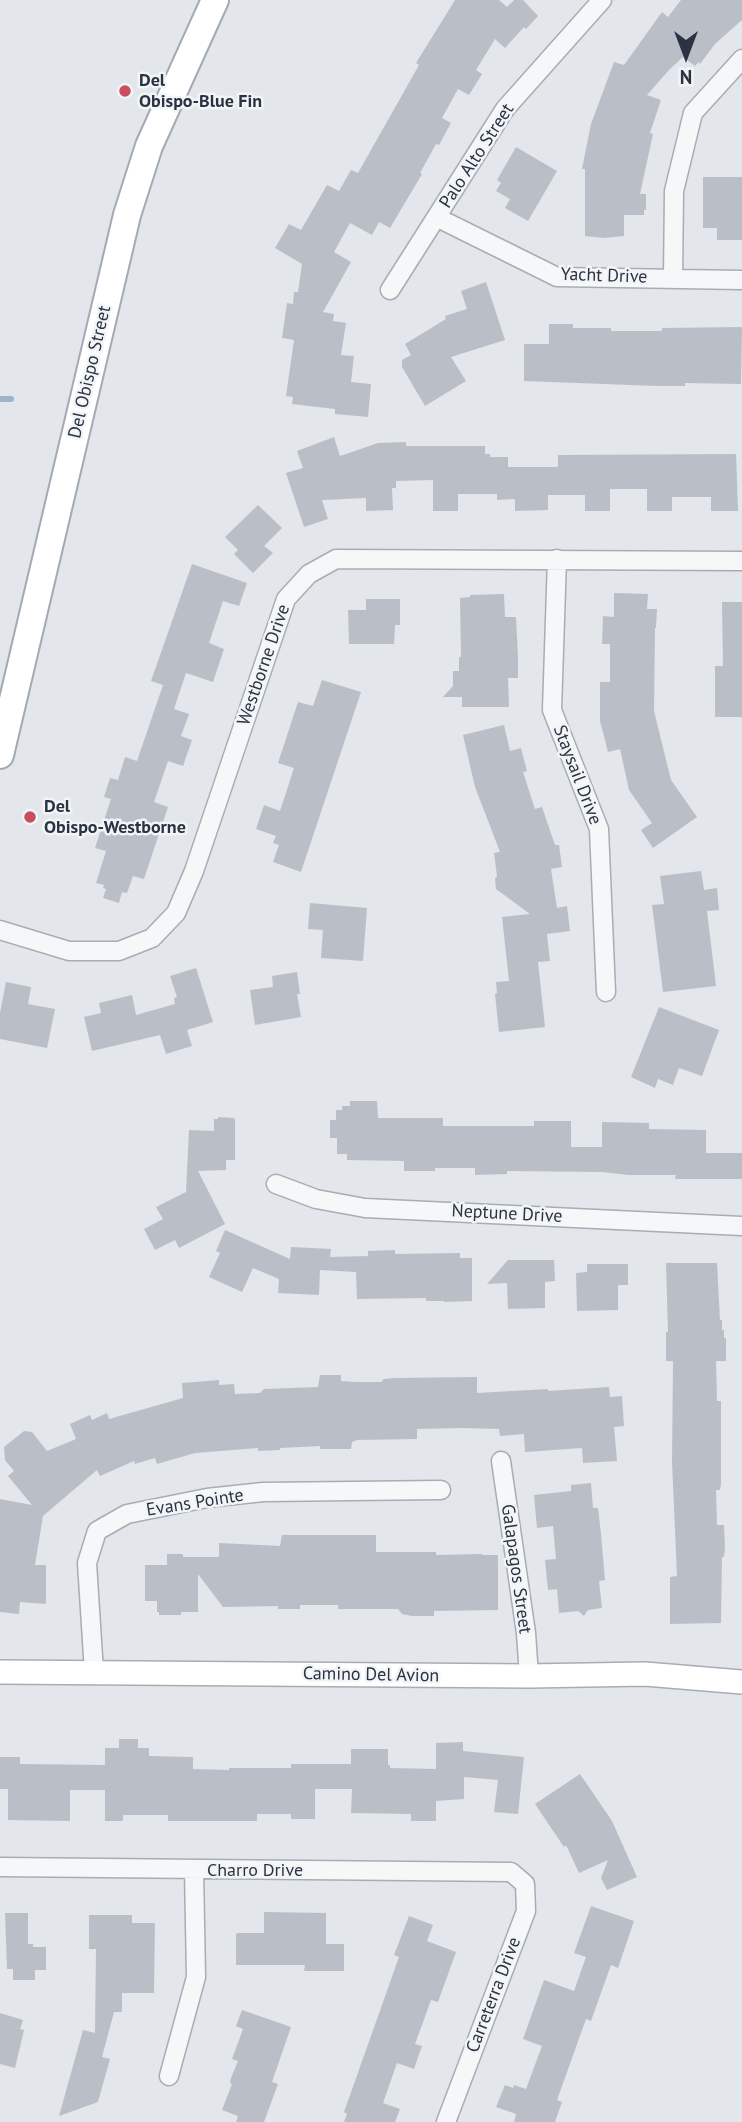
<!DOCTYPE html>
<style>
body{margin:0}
#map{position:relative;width:742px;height:2122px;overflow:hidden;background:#e3e6ea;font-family:"PT Sans",sans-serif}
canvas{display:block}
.north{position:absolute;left:651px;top:21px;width:70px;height:70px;-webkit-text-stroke:5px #f2f5f8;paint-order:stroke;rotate:180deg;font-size:19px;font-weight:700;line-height:28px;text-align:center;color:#2b3342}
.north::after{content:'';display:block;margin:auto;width:24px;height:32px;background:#2b3342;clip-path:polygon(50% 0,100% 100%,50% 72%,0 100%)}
</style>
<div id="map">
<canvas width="742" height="2122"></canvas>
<div class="north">N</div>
</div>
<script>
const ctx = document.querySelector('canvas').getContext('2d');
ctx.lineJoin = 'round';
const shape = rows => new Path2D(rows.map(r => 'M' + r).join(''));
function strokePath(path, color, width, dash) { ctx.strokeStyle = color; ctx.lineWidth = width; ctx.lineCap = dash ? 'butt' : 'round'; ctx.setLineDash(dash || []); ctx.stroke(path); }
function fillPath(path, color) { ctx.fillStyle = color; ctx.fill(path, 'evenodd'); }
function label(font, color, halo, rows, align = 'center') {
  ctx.font = font + ' "PT Sans",sans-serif'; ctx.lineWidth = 5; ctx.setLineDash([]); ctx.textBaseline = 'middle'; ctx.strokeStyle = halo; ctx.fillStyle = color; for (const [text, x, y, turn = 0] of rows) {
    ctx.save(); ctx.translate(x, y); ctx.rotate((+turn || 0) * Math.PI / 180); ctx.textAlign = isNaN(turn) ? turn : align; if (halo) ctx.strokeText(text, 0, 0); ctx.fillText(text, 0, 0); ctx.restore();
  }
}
strokePath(shape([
 [0,399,11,399]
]), '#a0b3c9', 6);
fillPath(shape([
 [455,0,499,0,507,7,514,0,523,0,538,16,526,29,524,27,505,48,495,39,476,70,482,74,469,95,458,89,442,118,451,123,439,145,436,144,420,173,422,174,390,228,379,222,372,235,350,223,334,252,351,262,323,312,334,314,333,321,346,323,341,355,354,356,351,382,371,384,368,417,335,414,335,409,292,404,293,397,286,396,294,340,282,338,287,303,293,304,294,292,298,292,302,264,275,248,289,224,301,230,327,185,339,191,351,170,358,173,419,65,416,63],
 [681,0,742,0,742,20,715,44,700,64,699,62,695,66,683,57,669,70,647,95,661,100,650,133,653,134,640,194,646,194,646,210,644,210,644,215,624,215,624,236,604,238,585,236,585,169,582,169,591,124,614,62,624,65,662,12,668,17],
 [516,147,557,171,528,221,505,208,510,199,496,191,501,183,497,180],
 [703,177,742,177,742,240,717,240,717,228,703,228],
 [486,282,505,340,451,357,466,381,425,406,402,367,402,360,411,355,405,344,446,319,445,316,467,309,461,291],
 [549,324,573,324,573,328,611,328,611,331,662,331,662,328,742,327,741,384,685,383,685,386,657,386,524,381,524,344,549,344],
 [334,437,340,456,378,443,406,442,406,446,485,446,485,454,490,454,490,457,508,457,508,467,558,467,558,455,736,454,738,511,711,511,711,497,672,497,672,511,647,511,647,489,610,489,610,511,585,511,585,495,548,495,548,510,515,511,515,499,497,500,497,494,458,494,458,511,433,511,433,480,396,481,396,488,392,488,393,510,366,511,366,498,322,500,328,519,304,527,286,473,303,468,297,451],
 [258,505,282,528,264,546,273,553,253,573,234,554,238,550,225,537],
 [192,564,247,583,239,606,223,601,209,643,224,649,213,682,186,673,174,709,189,714,181,736,192,740,183,766,168,761,154,802,168,807,144,879,133,876,127,893,122,892,119,903,103,898,106,889,103,888,104,885,96,883,106,851,95,848,111,799,104,797,110,778,118,780,125,757,137,761,163,685,151,681],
 [614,593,648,594,647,609,657,609,656,628,655,628,654,711,671,780,697,817,653,848,641,830,652,823,629,790,620,749,608,752,600,721,600,682,610,682,610,644,602,644,603,616,614,617],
 [504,594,505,617,516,617,518,657,518,678,508,678,509,707,462,707,462,697,443,697,453,686,453,671,459,671,459,657,461,657,460,598,470,597,470,595],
 [366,599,400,599,400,625,395,625,394,644,349,644,348,610,366,610],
 [722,602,742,602,742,717,715,717,715,666,723,666],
 [322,680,361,692,301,872,273,862,279,845,273,843,276,836,256,829,264,805,280,811,294,768,278,763,298,702,313,706],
 [504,725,510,751,521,748,527,771,523,772,535,809,542,807,555,845,559,845,562,867,551,869,557,908,567,906,570,931,547,934,550,961,538,962,545,1027,499,1032,495,994,497,993,496,982,509,981,502,917,530,914,496,889,495,879,497,876,494,853,500,852,475,787,463,735],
 [701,871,704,890,717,888,719,910,707,911,716,986,663,992,652,905,664,904,660,876],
 [310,903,367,908,363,961,321,958,323,930,308,929],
 [196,968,213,1022,187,1030,192,1046,166,1054,160,1035,92,1051,84,1017,101,1013,99,1003,132,995,136,1015,175,1004,174,998,177,997,170,976],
 [297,972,300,994,297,994,301,1017,255,1025,250,990,273,987,272,976],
 [6,982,31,987,28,1004,55,1009,47,1048,0,1039,0,1013],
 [659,1007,719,1030,702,1076,679,1068,673,1085,658,1079,655,1088,631,1077],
 [350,1101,377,1101,378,1118,443,1118,443,1126,534,1126,534,1121,571,1121,571,1147,602,1147,602,1122,649,1123,649,1129,706,1130,706,1153,742,1153,742,1179,675,1179,676,1175,628,1175,602,1172,507,1171,507,1174,475,1175,475,1168,435,1168,435,1171,404,1171,404,1161,347,1160,347,1154,337,1154,337,1138,330,1138,330,1120,336,1120,336,1110,342,1110,342,1106,350,1106],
 [218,1117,234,1118,235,1120,235,1160,226,1160,226,1170,198,1171,225,1224,179,1248,175,1240,155,1250,144,1229,163,1219,156,1207,186,1192,189,1130,214,1131,214,1119,218,1119],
 [225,1230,290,1259,291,1247,331,1249,330,1257,368,1256,368,1251,395,1250,395,1254,460,1253,460,1258,472,1258,472,1301,444,1302,444,1301,426,1301,426,1298,357,1299,356,1272,320,1270,319,1295,278,1293,279,1279,253,1268,242,1292,209,1277,220,1253,216,1251],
 [508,1260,554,1260,555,1281,545,1282,545,1308,508,1309,507,1283,487,1284],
 [666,1263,717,1263,720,1320,722,1320,722,1330,724,1330,724,1338,726,1338,726,1361,716,1361,717,1401,721,1401,721,1484,720,1490,716,1490,717,1525,724,1525,725,1548,724,1557,722,1557,721,1623,670,1624,670,1577,677,1576,672,1462,673,1361,666,1361,666,1332,668,1332],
 [587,1264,628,1264,628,1285,618,1285,618,1310,577,1311,576,1273,587,1272],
 [320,1375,341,1375,341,1381,356,1382,381,1382,384,1379,395,1378,477,1377,477,1393,548,1389,548,1391,609,1387,610,1397,622,1396,624,1426,614,1427,617,1461,583,1463,582,1448,525,1452,524,1434,500,1436,499,1429,462,1428,417,1429,417,1439,357,1440,352,1442,351,1449,320,1449,320,1446,280,1448,280,1450,258,1451,258,1448,195,1453,157,1464,155,1458,135,1464,134,1461,100,1476,97,1470,43,1516,35,1565,46,1565,46,1604,20,1602,19,1614,0,1612,0,1499,32,1505,8,1476,14,1471,5,1460,4,1447,24,1431,32,1432,47,1451,76,1439,70,1424,90,1415,92,1420,107,1413,109,1419,183,1398,182,1383,219,1380,219,1385,234,1384,235,1394,260,1393,264,1389,318,1387],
 [591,1483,593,1508,598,1508,601,1534,605,1580,599,1581,602,1608,588,1610,584,1616,578,1611,559,1613,557,1589,548,1590,545,1560,556,1559,553,1526,537,1528,534,1495,571,1491,571,1485],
 [282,1535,376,1535,376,1552,436,1552,436,1555,482,1554,482,1555,498,1555,498,1610,434,1611,434,1616,412,1616,402,1614,398,1609,338,1609,338,1605,300,1605,300,1609,278,1609,278,1606,223,1607,198,1574,198,1612,181,1612,181,1615,159,1615,159,1612,157,1612,157,1601,145,1601,145,1565,167,1565,167,1554,183,1554,183,1557,219,1557,219,1543,280,1546],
 [119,1739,138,1739,138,1748,149,1748,149,1756,193,1757,193,1769,229,1770,229,1768,291,1768,291,1764,351,1764,351,1749,388,1749,388,1765,390,1765,390,1768,436,1769,436,1743,463,1742,463,1751,524,1757,518,1814,494,1812,498,1780,464,1777,464,1799,436,1801,436,1821,411,1821,411,1814,351,1813,352,1789,315,1789,315,1819,291,1819,291,1814,257,1814,257,1821,168,1821,168,1815,123,1815,123,1821,105,1821,105,1790,70,1790,70,1821,8,1820,8,1789,0,1789,0,1757,20,1757,20,1764,105,1765,105,1748,119,1748],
 [580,1774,612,1821,637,1877,607,1890,601,1878,608,1860,579,1873,566,1845,564,1847,535,1804],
 [591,1906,634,1921,618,1968,611,1965,591,2021,586,2019,557,2100,562,2102,555,2122,514,2122,516,2114,496,2107,505,2085,513,2088,514,2085,526,2089,542,2046,523,2039,544,1980,574,1991,586,1957,574,1953],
 [264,1912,326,1913,326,1944,344,1944,344,1971,304,1971,305,1965,236,1965,236,1934,238,1933,264,1933],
 [5,1913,28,1913,28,1944,33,1944,33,1947,46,1947,46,1970,35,1970,35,1980,13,1980,13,1969,7,1969],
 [89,1915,132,1915,132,1923,155,1923,154,1993,122,1993,122,2012,114,2012,102,2057,110,2059,98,2102,59,2116,83,2030,95,2033,96,1949,89,1949],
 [409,1916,433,1925,427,1941,456,1952,438,2002,431,2000,415,2044,422,2046,414,2069,397,2063,383,2103,400,2109,395,2122,344,2122,347,2114,344,2112,399,1957,394,1955],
 [242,2010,291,2027,272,2082,278,2084,264,2122,236,2122,238,2116,222,2110,232,2084,230,2083,231,2078,238,2061,232,2059,243,2029,236,2026],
 [0,2013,23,2020,20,2029,24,2030,15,2068,0,2064]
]), '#babfc7');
const minor = shape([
 [438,218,557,277,742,280],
 [673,278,674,191,693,113,742,59],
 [390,290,505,109,602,0],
 [557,559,552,710,599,829,606,992],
 [0,930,69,951,119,951,152,938,176,913,194,871,286,599,309,574,336,559,742,561],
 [276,1184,316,1199,365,1208,742,1226],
 [501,1461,526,1633,529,1676],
 [94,1672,87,1563,97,1531,127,1514,207,1498,263,1492,441,1490],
 [0,1867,511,1872,525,1884,526,1911,446,2122],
 [169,2076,196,1977,194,1870]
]);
const secondary = shape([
 [0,1672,529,1676,645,1674,742,1682]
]);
const primary = shape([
 [0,755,127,215,149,146,215,0]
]);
strokePath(minor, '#a8adb4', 21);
strokePath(secondary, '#a8adb4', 26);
strokePath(primary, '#a3aab6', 30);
strokePath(minor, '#f5f7f9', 18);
strokePath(secondary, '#fff', 23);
strokePath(primary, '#fff', 26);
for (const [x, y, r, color] of [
 [125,91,7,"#c94e5e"],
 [30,817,7,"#c94e5e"]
]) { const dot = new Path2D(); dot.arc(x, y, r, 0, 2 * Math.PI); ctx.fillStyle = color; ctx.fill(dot); strokePath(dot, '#f2f5f8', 2.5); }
label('bold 18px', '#2b3342', '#f2f5f8', [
 ["Del",139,81],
 ["Obispo-Blue Fin",139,102],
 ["Del",44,807],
 ["Obispo-Westborne",44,828]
], 'left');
label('18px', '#2b3342', '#f2f5f8', [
 ["Palo Alto Street",477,156,-57],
 ["Yacht Drive",604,276,2],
 ["Del Obispo Street",90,372,-77],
 ["Westborne Drive",264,665,-71],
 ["Staysail Drive",577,775,69],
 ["Neptune Drive",507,1214,3],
 ["Evans Pointe",195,1503,-9],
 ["Galapagos Street",516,1569,82],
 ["Camino Del Avion",371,1675,1],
 ["Charro Drive",255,1871],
 ["Carreterra Drive",494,1995,-69]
]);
</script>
